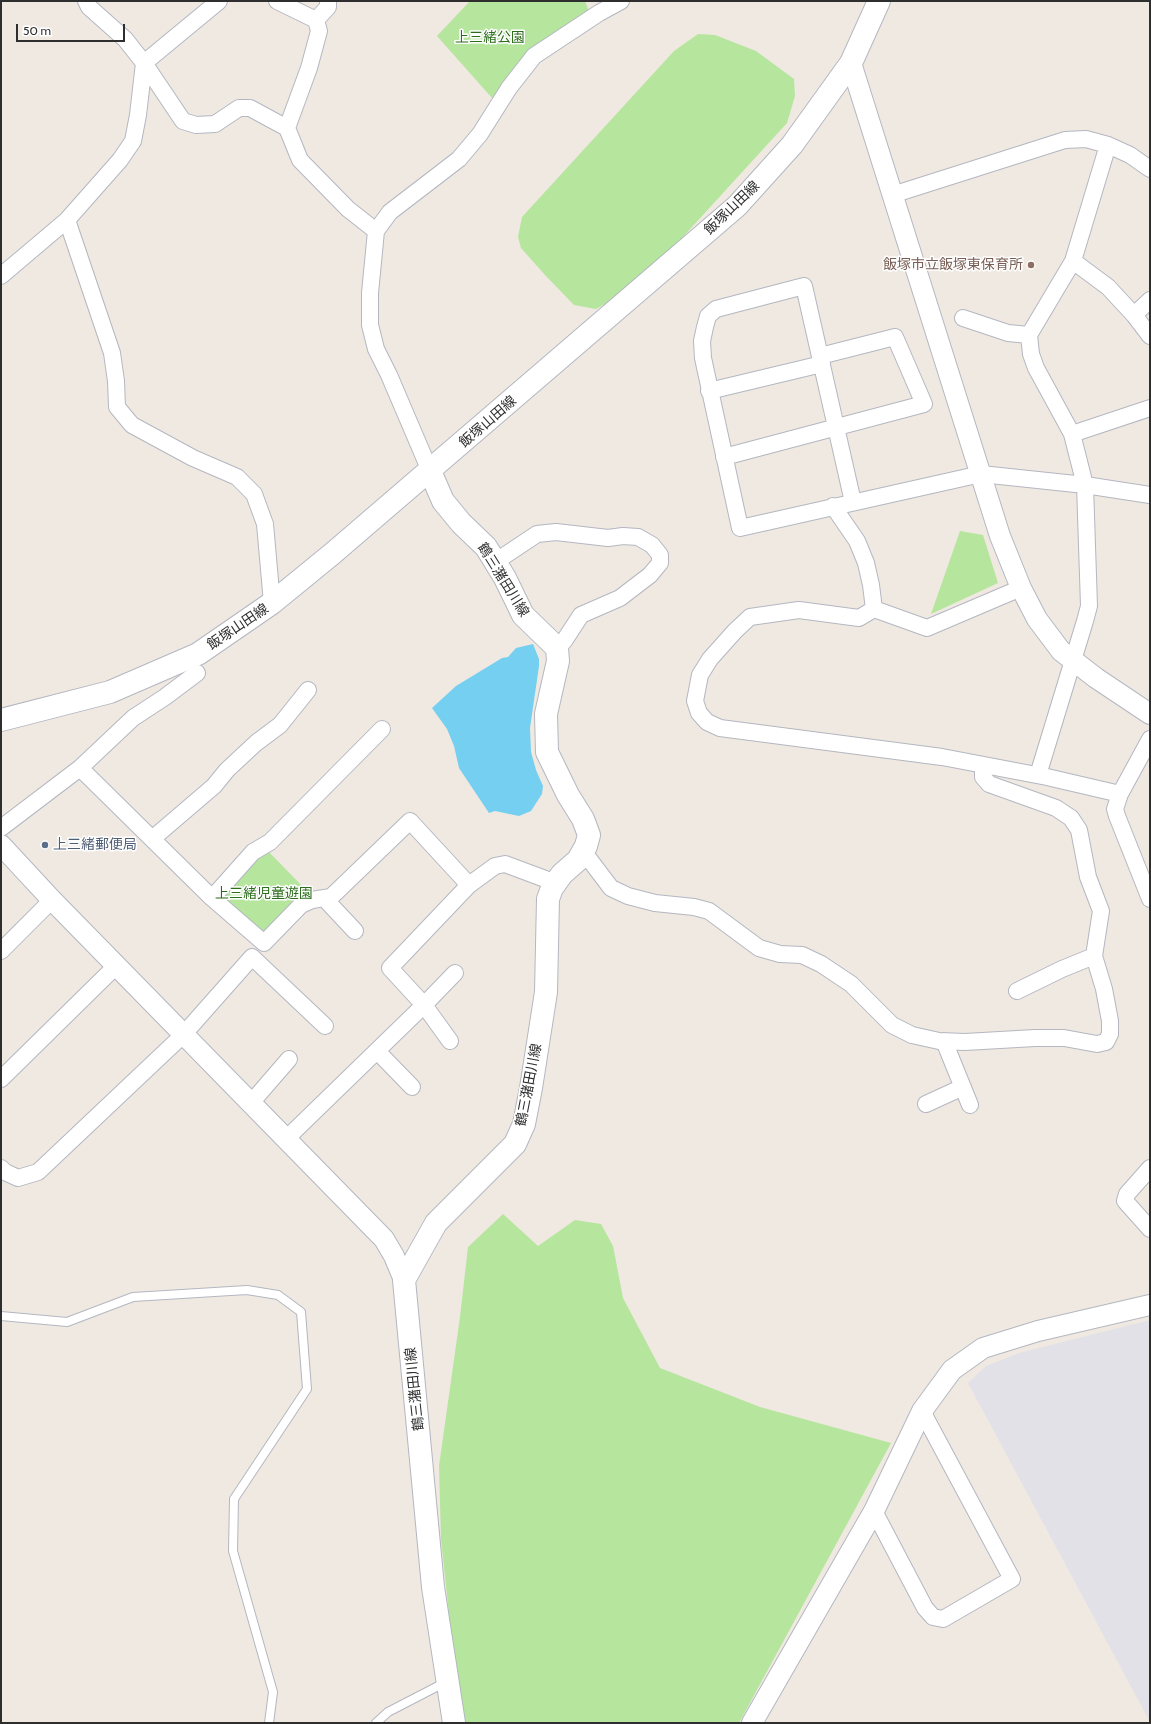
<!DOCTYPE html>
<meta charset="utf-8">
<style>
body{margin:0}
#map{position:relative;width:1151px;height:1724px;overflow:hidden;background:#efe9e1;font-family:Cabin,sans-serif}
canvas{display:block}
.frame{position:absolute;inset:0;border:2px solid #2e2e2e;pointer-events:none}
.scale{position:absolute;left:16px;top:24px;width:109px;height:18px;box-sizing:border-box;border:2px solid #2e2e2e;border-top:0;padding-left:5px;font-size:12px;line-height:14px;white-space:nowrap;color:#2e2e2e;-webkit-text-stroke:3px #fff;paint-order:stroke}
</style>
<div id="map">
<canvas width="1151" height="1724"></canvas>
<div class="frame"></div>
<div class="scale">50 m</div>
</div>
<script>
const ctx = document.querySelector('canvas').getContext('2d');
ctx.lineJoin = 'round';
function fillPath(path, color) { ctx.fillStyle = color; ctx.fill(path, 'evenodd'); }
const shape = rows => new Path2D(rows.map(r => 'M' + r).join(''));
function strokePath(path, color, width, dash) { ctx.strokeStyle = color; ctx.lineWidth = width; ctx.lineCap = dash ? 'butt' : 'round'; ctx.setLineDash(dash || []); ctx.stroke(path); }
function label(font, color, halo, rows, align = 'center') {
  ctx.font = font + ' Cabin,"Noto Sans JP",sans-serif'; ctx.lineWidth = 3; ctx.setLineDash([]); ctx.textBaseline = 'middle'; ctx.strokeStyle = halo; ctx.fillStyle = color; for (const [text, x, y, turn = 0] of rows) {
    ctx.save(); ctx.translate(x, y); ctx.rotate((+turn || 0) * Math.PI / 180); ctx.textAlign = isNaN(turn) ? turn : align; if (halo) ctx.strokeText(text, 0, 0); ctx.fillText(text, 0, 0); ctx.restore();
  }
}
fillPath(shape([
 [1150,1320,1150,1722,968,1383,986,1366,1019,1353]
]), '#e3e1e8');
fillPath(shape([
 [470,1,585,1,589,11,534,49,515,67,492,98,437,36],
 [698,34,715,35,756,51,794,79,795,96,787,123,681,239,610,301,596,309,574,305,545,275,521,248,518,237,522,217,674,51],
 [960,531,983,535,998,583,931,614],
 [266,849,308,892,264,938,219,896],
 [503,1214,538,1246,575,1220,601,1224,613,1246,623,1298,660,1368,760,1407,891,1443,739,1723,464,1723,456,1681,441,1539,439,1466,460,1317,468,1247]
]), '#b6e59e');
fillPath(shape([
 [533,644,539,659,539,666,530,728,531,752,536,770,543,786,542,794,531,811,519,816,495,811,489,813,459,768,454,746,447,729,432,708,456,686,502,658,508,657,516,648]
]), '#75cff0');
const service = shape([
 [1,1316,67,1322,133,1297,247,1290,278,1295,301,1312,307,1389,234,1499,233,1551,273,1692,269,1723],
 [376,1723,388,1712,446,1682]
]);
const minor = shape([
 [86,1,89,7,125,39,144,63,183,121,196,125,215,124,239,108,250,108,287,128,300,160,348,209,376,231],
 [277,1,316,20,319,31,309,68,287,128],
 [316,20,328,7,328,1],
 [892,195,1065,140,1086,139,1108,145,1130,155,1150,169],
 [67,220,112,353,116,381,117,407,132,425,193,458,237,477,254,494,265,524,272,603],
 [1073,261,1108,287,1134,315,1150,336],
 [1,276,67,220,120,160,133,141,138,115,144,63,219,1],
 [1134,315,1150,300],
 [963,318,1008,333,1029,335],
 [709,391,822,364],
 [1072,434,1150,408],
 [724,457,924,404,895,337,820,356],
 [430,471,389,375,376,349,370,325,370,293,376,231,390,212,459,159,480,134,509,88,534,56,599,13,621,1],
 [853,502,804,286,716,309,708,316,705,327,702,341,703,358,740,528,981,474,1085,485,1150,495],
 [833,506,857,541,866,563,871,585,874,609],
 [495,562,537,534,556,532,608,538,623,536,638,537,652,545,660,555,660,563,650,575,620,598,581,615,564,641,557,648],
 [1021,588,927,628,874,609,859,618,799,610,750,617,735,631,710,659,700,675,695,701,699,713,707,722,720,728,942,757,1047,777,1120,794],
 [1150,739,1120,794,1115,809,1117,816,1150,899],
 [80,768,133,718,165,697,197,673],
 [1038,775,1085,621,1089,606,1085,485,1072,434,1036,368,1031,354,1029,335,1073,261,1108,145],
 [1,828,80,768,212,898,264,943,301,905,312,900,331,897,410,821,469,885,495,866,505,864,556,883],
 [152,839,214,786,227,770,256,743,280,725,308,690],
 [583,851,611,888,628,896,655,903,694,907,709,911,759,948,780,954,802,955,821,964,851,984,892,1025,912,1035,939,1041,965,1042,1035,1038,1064,1038,1097,1044,1106,1042,1110,1034,1110,1021,1104,989,1094,956,1101,911,1088,877,1079,830,1071,818,1056,808,989,784,983,777,983,765],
 [212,898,253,852,270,842,382,729],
 [324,898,355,931],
 [1,951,52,900],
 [1017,991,1062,969,1094,956],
 [450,1041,424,1005,455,973],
 [944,1041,970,1105],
 [377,1051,412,1087],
 [1,1079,116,966],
 [251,1103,289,1059],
 [926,1104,963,1087],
 [286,1139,424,1005,390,968,469,885],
 [1,1168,5,1172,18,1178,38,1172,183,1035,252,957,325,1026],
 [1150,1168,1127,1194,1125,1201,1150,1229],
 [874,1511,925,1608,933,1617,943,1619,1012,1579,922,1411]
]);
const tertiary = shape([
 [851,63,1000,536,1021,588,1037,619,1061,651,1096,678,1150,714],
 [1,845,52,900,384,1239,394,1256,404,1280],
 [752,1723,874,1511,922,1411,952,1370,983,1348,1038,1331,1150,1305]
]);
const secondary = shape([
 [430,471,443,501,461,523,486,547,505,578,523,615,557,648,558,661,546,714,547,752,568,795,583,819,589,835,586,846,578,860,562,874,552,888,548,899,546,992,531,1088,524,1124,515,1144,436,1223,404,1280,433,1587,454,1723],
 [1,720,110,692,198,654,272,603,332,554,737,206,792,145,851,63,879,1]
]);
strokePath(service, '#b4b7c1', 10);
strokePath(minor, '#b4b7c1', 18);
strokePath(tertiary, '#b4b7c1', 22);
strokePath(secondary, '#b4b7c1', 24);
strokePath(service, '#fff', 8);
strokePath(minor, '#fff', 16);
strokePath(tertiary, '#fff', 20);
strokePath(secondary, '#fff', 22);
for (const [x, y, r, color] of [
 [1031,265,4,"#8d6e63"],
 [45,845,4,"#5c6f8a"]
]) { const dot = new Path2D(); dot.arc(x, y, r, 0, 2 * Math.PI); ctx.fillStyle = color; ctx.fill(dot); strokePath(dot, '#fff', 1.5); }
label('14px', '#2c6e1b', '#fff', [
 ["上三緒公園",490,38],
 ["上三緒児童遊園",264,894]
]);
label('14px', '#2e2e2e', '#fff', [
 ["飯塚山田線",732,208,-44],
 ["飯塚山田線",488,422,-41],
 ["鶴三潴田川線",503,580,58],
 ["飯塚山田線",238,627,-34],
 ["鶴三潴田川線",529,1085,-79],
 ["鶴三潴田川線",415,1389,-96]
]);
label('14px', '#785e54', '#fff', [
 ["飯塚市立飯塚東保育所",1023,265]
], 'right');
label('14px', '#4e5e75', '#fff', [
 ["上三緒郵便局",53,845]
], 'left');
</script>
